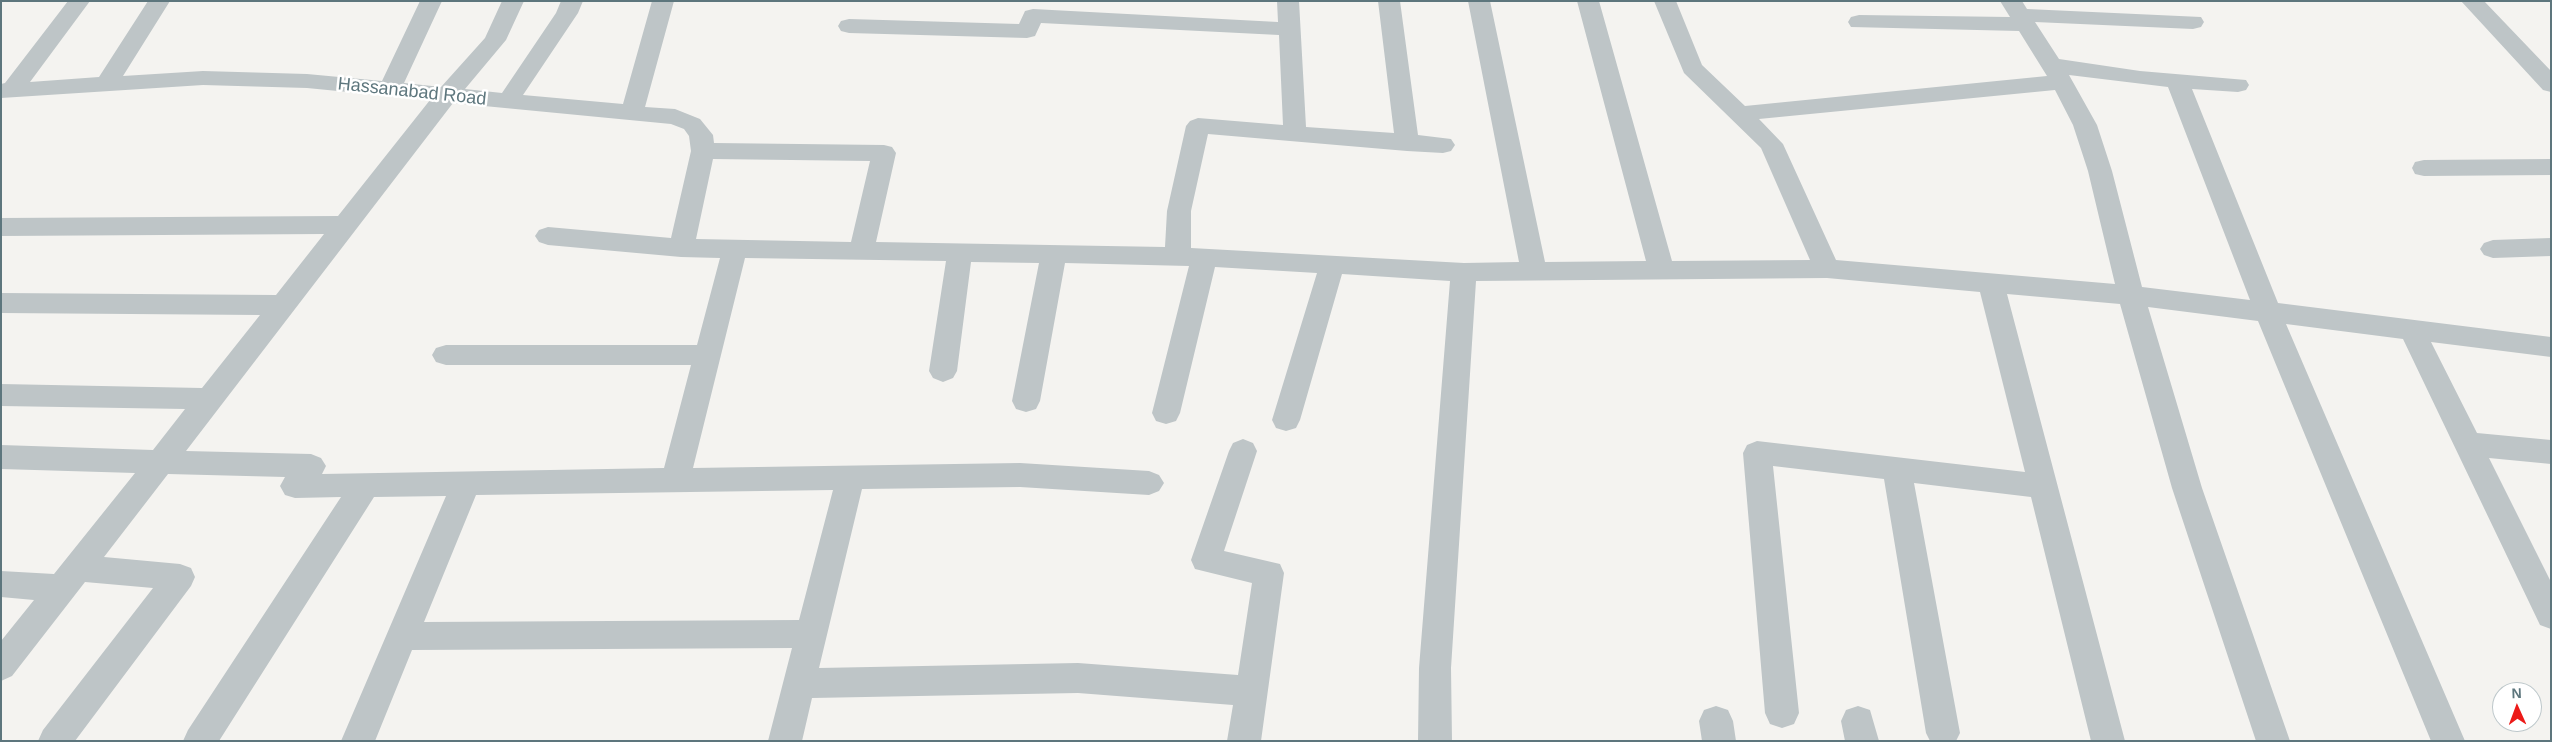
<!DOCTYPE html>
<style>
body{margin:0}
#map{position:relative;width:2552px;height:742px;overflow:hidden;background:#f4f3f0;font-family:Helvetica,sans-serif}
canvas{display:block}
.frame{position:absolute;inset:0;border:2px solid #5d767d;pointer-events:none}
.north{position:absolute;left:2492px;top:682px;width:50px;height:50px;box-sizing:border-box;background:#fff;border:1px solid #bec8cb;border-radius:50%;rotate:358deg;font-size:14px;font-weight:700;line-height:20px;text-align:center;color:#5d767d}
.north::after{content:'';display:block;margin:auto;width:18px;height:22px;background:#ec1a18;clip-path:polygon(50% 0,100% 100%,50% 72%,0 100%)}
</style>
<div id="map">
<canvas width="2552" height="742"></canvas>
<div class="frame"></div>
<div class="north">N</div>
</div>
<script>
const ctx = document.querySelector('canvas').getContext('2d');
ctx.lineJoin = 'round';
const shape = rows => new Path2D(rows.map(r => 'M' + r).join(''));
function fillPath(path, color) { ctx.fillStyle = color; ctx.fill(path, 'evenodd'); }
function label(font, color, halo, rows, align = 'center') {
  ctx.font = font + ' Helvetica,sans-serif'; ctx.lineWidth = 5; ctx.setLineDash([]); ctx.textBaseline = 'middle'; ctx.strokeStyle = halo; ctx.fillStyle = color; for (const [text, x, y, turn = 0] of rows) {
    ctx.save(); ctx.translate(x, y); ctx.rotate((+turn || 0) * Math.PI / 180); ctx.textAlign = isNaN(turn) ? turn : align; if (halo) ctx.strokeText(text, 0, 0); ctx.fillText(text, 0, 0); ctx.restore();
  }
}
fillPath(shape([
 [68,1,90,1,30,82,99,77,148,1,170,1,123,76,203,71,307,74,382,81,420,1,442,1,404,83,441,87,485,38,502,1,524,1,506,40,465,89,502,93,556,13,561,1,583,1,578,13,523,95,623,104,652,1,674,1,645,107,675,109,700,119,713,135,714,143,884,145,892,147,896,153,876,242,1165,247,1167,211,1186,126,1190,121,1198,118,1283,125,1279,35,1041,23,1035,36,1027,38,849,33,841,31,838,26,841,21,849,19,1019,24,1025,11,1033,9,1278,22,1277,1,1299,1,1306,127,1394,133,1378,1,1400,1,1418,135,1451,139,1455,145,1451,151,1443,153,1407,151,1208,134,1191,211,1191,248,1464,263,1519,262,1468,1,1490,1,1545,262,1646,261,1577,1,1599,1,1672,261,1810,260,1761,148,1684,73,1654,1,1676,1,1702,65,1745,106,2047,76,2019,31,1851,27,1848,22,1851,17,1859,15,2010,17,2000,1,2022,1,2027,9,2201,17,2204,22,2201,27,2193,29,2035,22,2059,59,2140,71,2246,80,2249,85,2246,90,2238,92,2192,89,2278,303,2551,337,2551,357,2431,342,2477,433,2551,440,2551,464,2489,458,2551,582,2551,629,2540,625,2403,339,2286,324,2465,741,2431,741,2258,321,2148,307,2202,488,2290,741,2256,741,2172,488,2120,304,2007,294,2125,741,2091,741,2031,497,1914,483,1960,733,1956,741,1930,741,1926,733,1884,479,1773,466,1799,713,1794,724,1782,728,1770,724,1765,713,1743,453,1747,445,1757,441,2025,472,1980,292,1827,278,1476,281,1451,668,1452,741,1418,741,1419,668,1450,281,1342,274,1300,420,1296,428,1286,431,1276,428,1272,420,1317,273,1215,267,1180,413,1176,421,1166,424,1156,421,1152,413,1189,266,1065,263,1040,401,1036,409,1026,412,1016,409,1012,401,1039,263,971,262,957,371,953,378,943,382,933,378,929,371,946,261,745,258,693,468,1020,463,1149,471,1159,475,1164,483,1159,491,1149,495,1020,487,862,489,819,668,1078,663,1238,675,1252,583,1195,569,1191,560,1229,451,1233,443,1243,439,1253,443,1257,451,1224,551,1280,564,1284,573,1261,741,1227,741,1233,705,1078,693,812,698,802,741,768,741,792,648,412,650,375,741,341,741,446,496,374,497,219,741,183,741,188,730,341,497,295,498,285,495,280,486,285,477,168,474,104,557,180,564,191,568,195,577,191,586,75,741,38,741,43,730,153,588,85,582,12,676,1,681,1,641,34,600,1,597,1,571,54,574,135,473,1,469,1,445,153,450,185,409,1,406,1,384,202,388,260,315,1,313,1,293,276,295,324,234,1,236,1,218,338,216,430,100,307,88,203,85,1,98,1,84,5,83,68,1],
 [2069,75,2168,87,2250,300,2142,287,2112,171,2097,125,2069,75],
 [2055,90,2073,125,2088,171,2115,284,1836,260,1783,144,1759,119,2055,90],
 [453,103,671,124,684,129,689,136,691,151,671,238,548,227,539,230,535,236,539,242,548,245,681,257,720,258,697,345,446,345,436,348,432,355,436,362,446,365,691,365,664,468,322,474,326,466,321,458,311,454,186,451,453,103],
 [713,159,870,161,851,242,696,239,713,159],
 [833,490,799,620,424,622,476,495,833,490],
 [2461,1,2484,1,2551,71,2551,92,2543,90,2461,1],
 [2551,159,2551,175,2424,176,2415,174,2412,168,2415,162,2424,160,2551,159],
 [2551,238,2551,256,2493,258,2484,255,2480,249,2484,243,2493,240,2551,238],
 [1716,706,1728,710,1733,721,1736,741,1702,741,1699,721,1704,710,1716,706],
 [1858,706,1870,710,1879,741,1845,741,1841,721,1846,710,1858,706]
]), '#bec5c7');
label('18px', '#5d767d', '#fff', [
 ["Hassanabad Road",412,92,6]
]);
</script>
